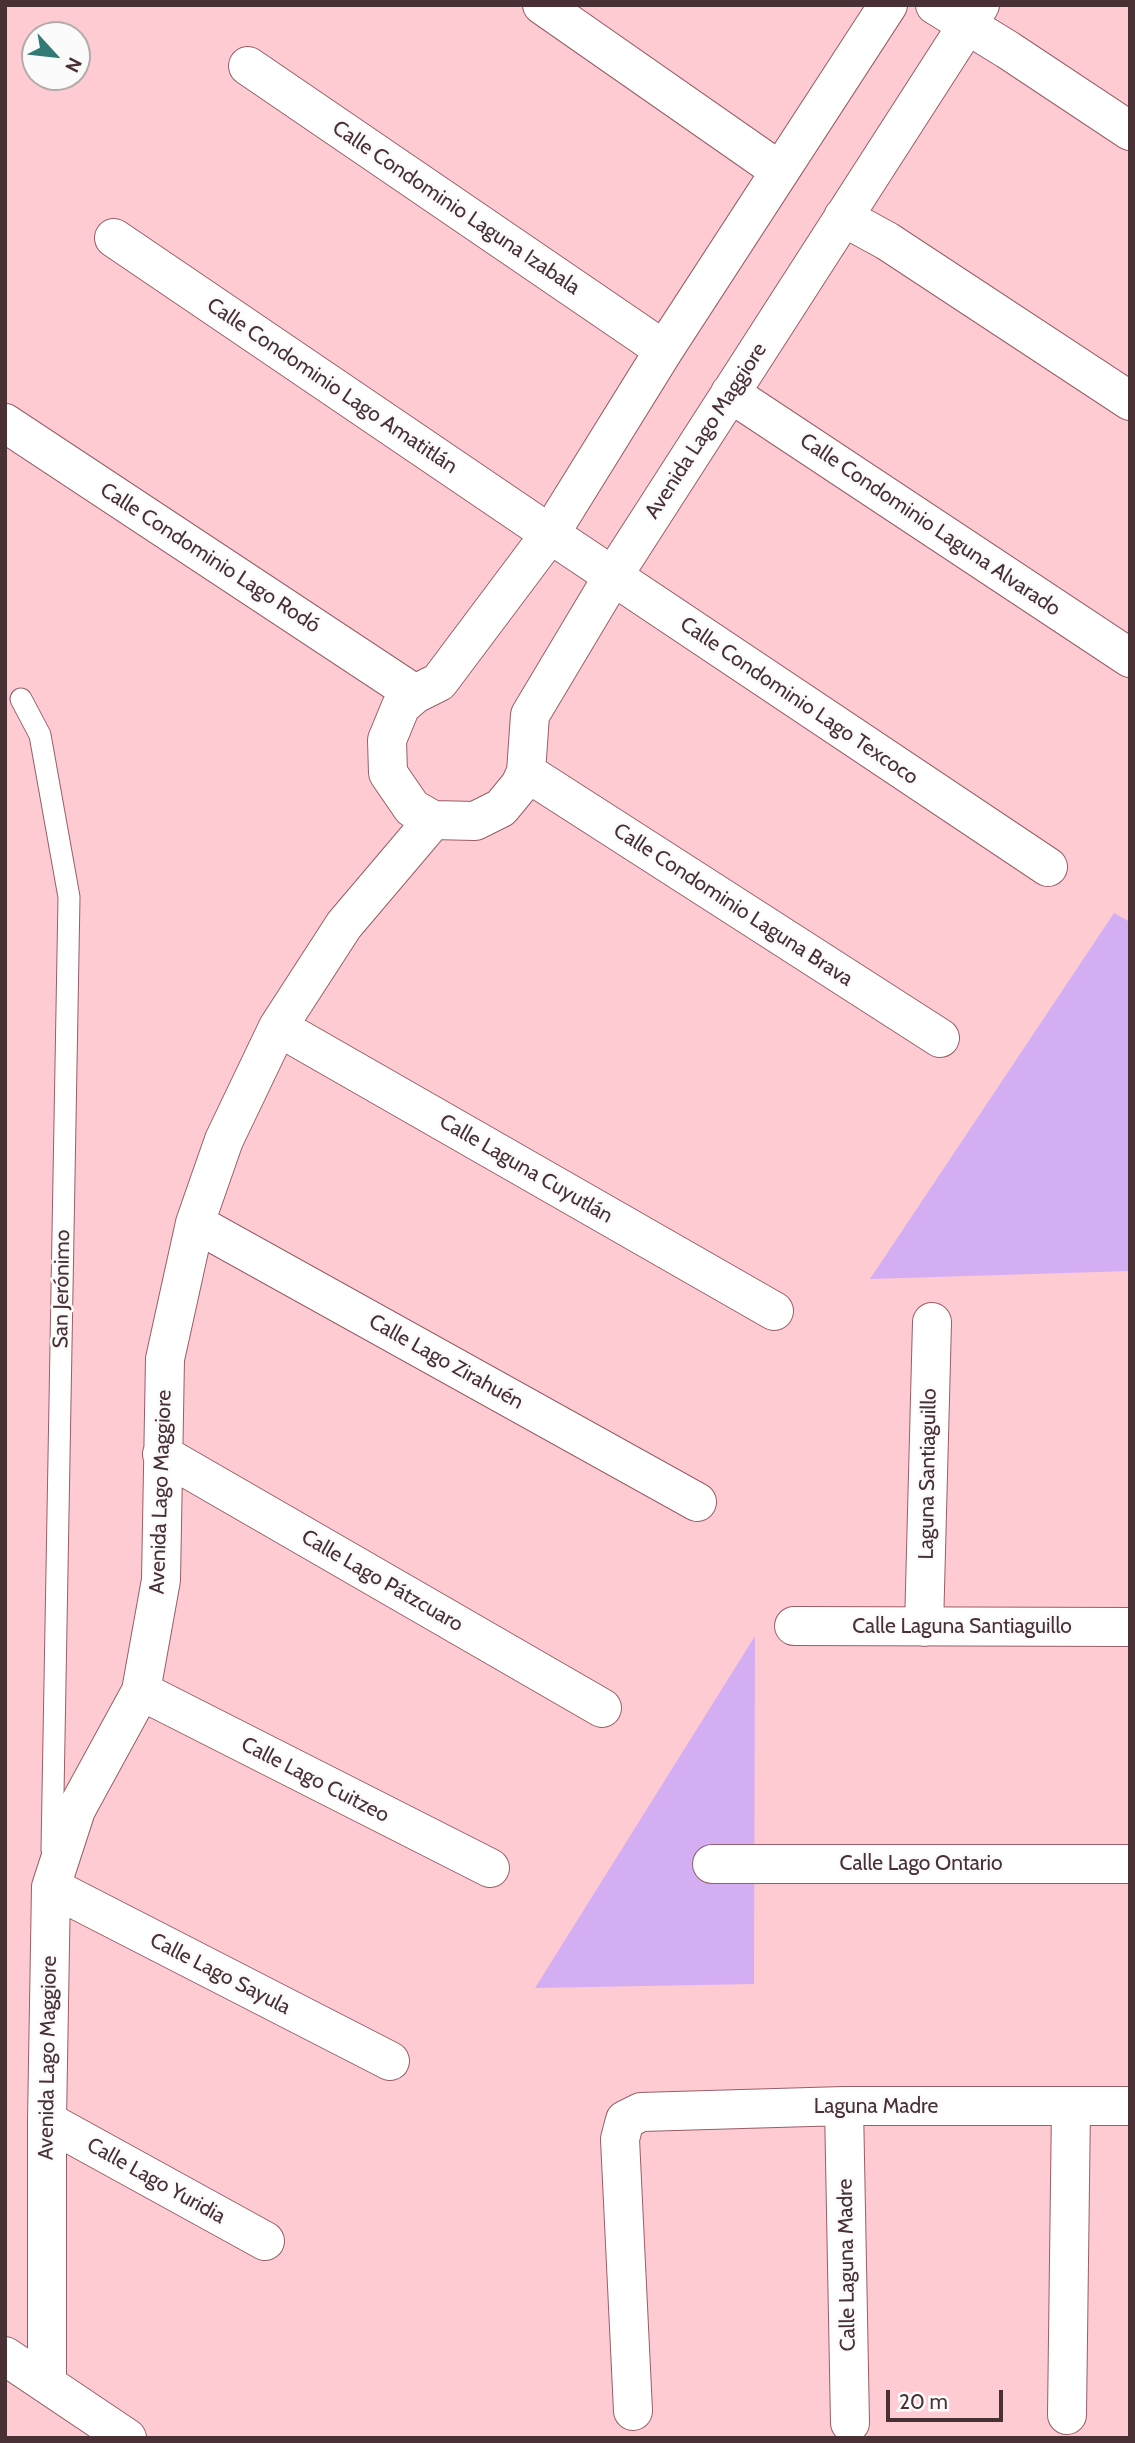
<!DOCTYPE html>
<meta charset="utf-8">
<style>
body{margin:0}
#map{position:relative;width:1135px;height:2443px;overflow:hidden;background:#fecbd2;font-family:Cabin,sans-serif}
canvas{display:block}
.frame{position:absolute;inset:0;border:7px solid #493034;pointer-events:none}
.north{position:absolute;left:21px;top:21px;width:70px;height:70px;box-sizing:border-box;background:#fbfbfb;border:2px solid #b4aaab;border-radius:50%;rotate:117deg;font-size:19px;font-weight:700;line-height:28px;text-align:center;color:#493034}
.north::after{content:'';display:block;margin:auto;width:24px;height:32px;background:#317a75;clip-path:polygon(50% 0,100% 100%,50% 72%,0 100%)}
.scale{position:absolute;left:886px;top:2390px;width:117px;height:32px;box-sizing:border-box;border:4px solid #493034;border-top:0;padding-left:9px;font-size:21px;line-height:24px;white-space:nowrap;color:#493034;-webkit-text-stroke:5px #fbfbfb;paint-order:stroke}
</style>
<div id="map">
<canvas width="1135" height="2443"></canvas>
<div class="frame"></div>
<div class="north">N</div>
<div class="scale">20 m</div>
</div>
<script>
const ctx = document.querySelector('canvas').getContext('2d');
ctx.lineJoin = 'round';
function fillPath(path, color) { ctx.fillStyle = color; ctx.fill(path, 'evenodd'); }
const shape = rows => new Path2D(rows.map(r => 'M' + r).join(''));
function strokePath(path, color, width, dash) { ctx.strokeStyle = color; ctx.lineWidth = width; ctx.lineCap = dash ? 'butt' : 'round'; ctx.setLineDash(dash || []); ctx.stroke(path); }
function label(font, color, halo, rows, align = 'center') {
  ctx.font = font + ' Cabin,sans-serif'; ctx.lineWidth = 5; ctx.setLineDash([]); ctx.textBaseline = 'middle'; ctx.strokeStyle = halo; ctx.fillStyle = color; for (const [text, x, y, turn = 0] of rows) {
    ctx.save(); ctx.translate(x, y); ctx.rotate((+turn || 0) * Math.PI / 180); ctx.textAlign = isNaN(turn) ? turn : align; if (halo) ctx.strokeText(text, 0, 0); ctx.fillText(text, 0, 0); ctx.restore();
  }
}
fillPath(shape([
 [1114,913,1130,922,1130,1271,870,1279],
 [755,1636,754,1984,535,1988]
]), '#d4aef3');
const service = shape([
 [21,699,40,735,69,897,52,1850]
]);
const minor = shape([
 [542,5,780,171],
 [888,5,664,350,550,534,439,682,415,694,401,706,387,740,388,773,412,808,433,820,475,821,501,808,520,785,526,772,530,715,613,576,980,5],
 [935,5,1008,50,1130,131],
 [248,66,664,350],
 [843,217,887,241,1130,401],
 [114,238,550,534,1048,867],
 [730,393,1130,658],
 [5,423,415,694],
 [526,772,940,1038],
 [278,1027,774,1311],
 [195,1223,697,1502],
 [162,1454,602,1708],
 [794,1626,1130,1627],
 [924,1627,932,1322],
 [141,1691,490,1868],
 [712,1864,1130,1864],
 [51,1887,390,2061],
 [844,2106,850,2423],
 [47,2121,265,2241],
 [47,2382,47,2121,51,1887,76,1810,141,1691,161,1580,165,1359,195,1223,224,1140,278,1027,344,925,433,820],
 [633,2411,620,2139,625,2120,641,2112,844,2106,1130,2106],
 [1067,2415,1071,2106]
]);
const tertiary = shape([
 [5,2356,127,2438]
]);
strokePath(service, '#965f68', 23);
strokePath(minor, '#965f68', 40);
strokePath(tertiary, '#965f68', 40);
strokePath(service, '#fff', 21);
strokePath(minor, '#fff', 38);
strokePath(tertiary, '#fff', 38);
label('21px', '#493034', '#fbfbfb', [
 ["Calle Condominio Laguna Izabala",456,208,34],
 ["Calle Condominio Lago Amatitlán",332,386,34],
 ["Avenida Lago Maggiore",706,431,-57],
 ["Calle Condominio Laguna Alvarado",930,525,34],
 ["Calle Condominio Lago Rodó",210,558,33],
 ["Calle Condominio Lago Texcoco",799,701,34],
 ["Calle Condominio Laguna Brava",733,905,33],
 ["Calle Laguna Cuyutlán",526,1169,30],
 ["San Jerónimo",62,1289,-89],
 ["Calle Lago Zirahuén",446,1362,29],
 ["Laguna Santiaguillo",928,1474,-89],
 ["Avenida Lago Maggiore",161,1492,-88],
 ["Calle Lago Pátzcuaro",382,1581,30],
 ["Calle Laguna Santiaguillo",962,1627],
 ["Calle Lago Cuitzeo",315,1780,27],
 ["Calle Lago Ontario",921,1864],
 ["Calle Lago Sayula",220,1974,27],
 ["Avenida Lago Maggiore",48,2058,-89],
 ["Laguna Madre",876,2107],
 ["Calle Lago Yuridia",156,2181,29],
 ["Calle Laguna Madre",847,2265,-91]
]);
</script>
